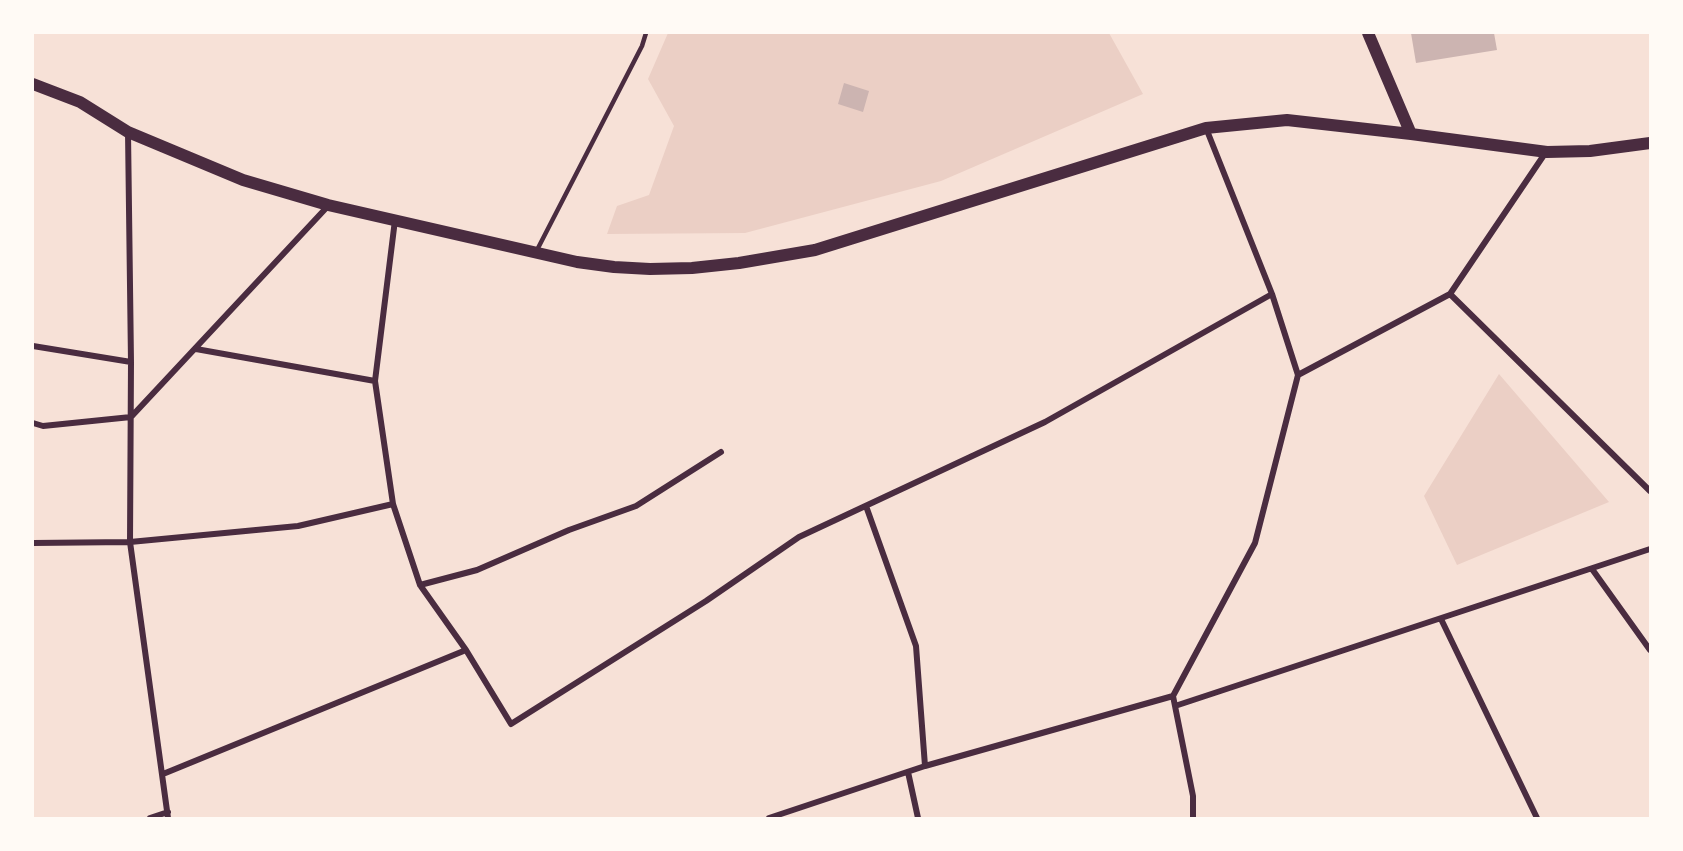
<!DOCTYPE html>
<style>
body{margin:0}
#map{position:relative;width:1683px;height:851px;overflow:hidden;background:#f7e1d7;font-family:Raleway,sans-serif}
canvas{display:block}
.frame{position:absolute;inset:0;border:34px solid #fffaf5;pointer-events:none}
</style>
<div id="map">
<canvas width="1683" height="851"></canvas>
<div class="frame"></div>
</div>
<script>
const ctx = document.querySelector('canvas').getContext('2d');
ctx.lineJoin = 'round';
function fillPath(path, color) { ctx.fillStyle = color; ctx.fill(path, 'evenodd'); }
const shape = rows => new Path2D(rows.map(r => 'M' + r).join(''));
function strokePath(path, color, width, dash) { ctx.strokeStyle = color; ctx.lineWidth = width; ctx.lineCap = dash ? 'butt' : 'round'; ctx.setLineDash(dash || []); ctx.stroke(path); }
fillPath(shape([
 [668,33,1109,33,1143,94,941,181,745,233,607,234,617,206,649,195,674,126,648,79],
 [1499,374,1609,502,1457,565,1424,496]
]), '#ebcfc5');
fillPath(shape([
 [1411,33,1494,33,1497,50,1416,63],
 [844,83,869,91,863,112,838,104]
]), '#ccb4b1');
strokePath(shape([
 [537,250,642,46,646,33]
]), '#4a2c40', 4.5);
strokePath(shape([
 [128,132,131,362,130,542,168,818],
 [395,220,375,381,393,504,420,585,466,650,511,724,706,601,799,537,1045,422,1272,294],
 [1450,294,1650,491],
 [33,346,131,362],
 [196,349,375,381],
 [1298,375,1450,294,1546,152],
 [33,423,43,426,131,417,328,206],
 [866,506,916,646,925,766],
 [33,543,130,542,298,526,393,504],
 [1592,569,1650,650],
 [420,585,477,570,569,530,636,506,721,452],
 [1441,619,1537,818],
 [1175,706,1650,549],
 [908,772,918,818],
 [163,774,466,650],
 [150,818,168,812],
 [769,818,925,766,1173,696],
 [1193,818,1193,796,1173,696,1255,543,1298,375,1272,294,1206,128]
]), '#4a2c40', 6);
strokePath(shape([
 [1368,33,1411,134],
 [33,84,80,102,128,132,243,180,328,205,577,262,614,267,650,269,692,268,739,263,815,250,1206,128,1287,120,1411,134,1547,152,1590,151,1650,143]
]), '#4a2c40', 12);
</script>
